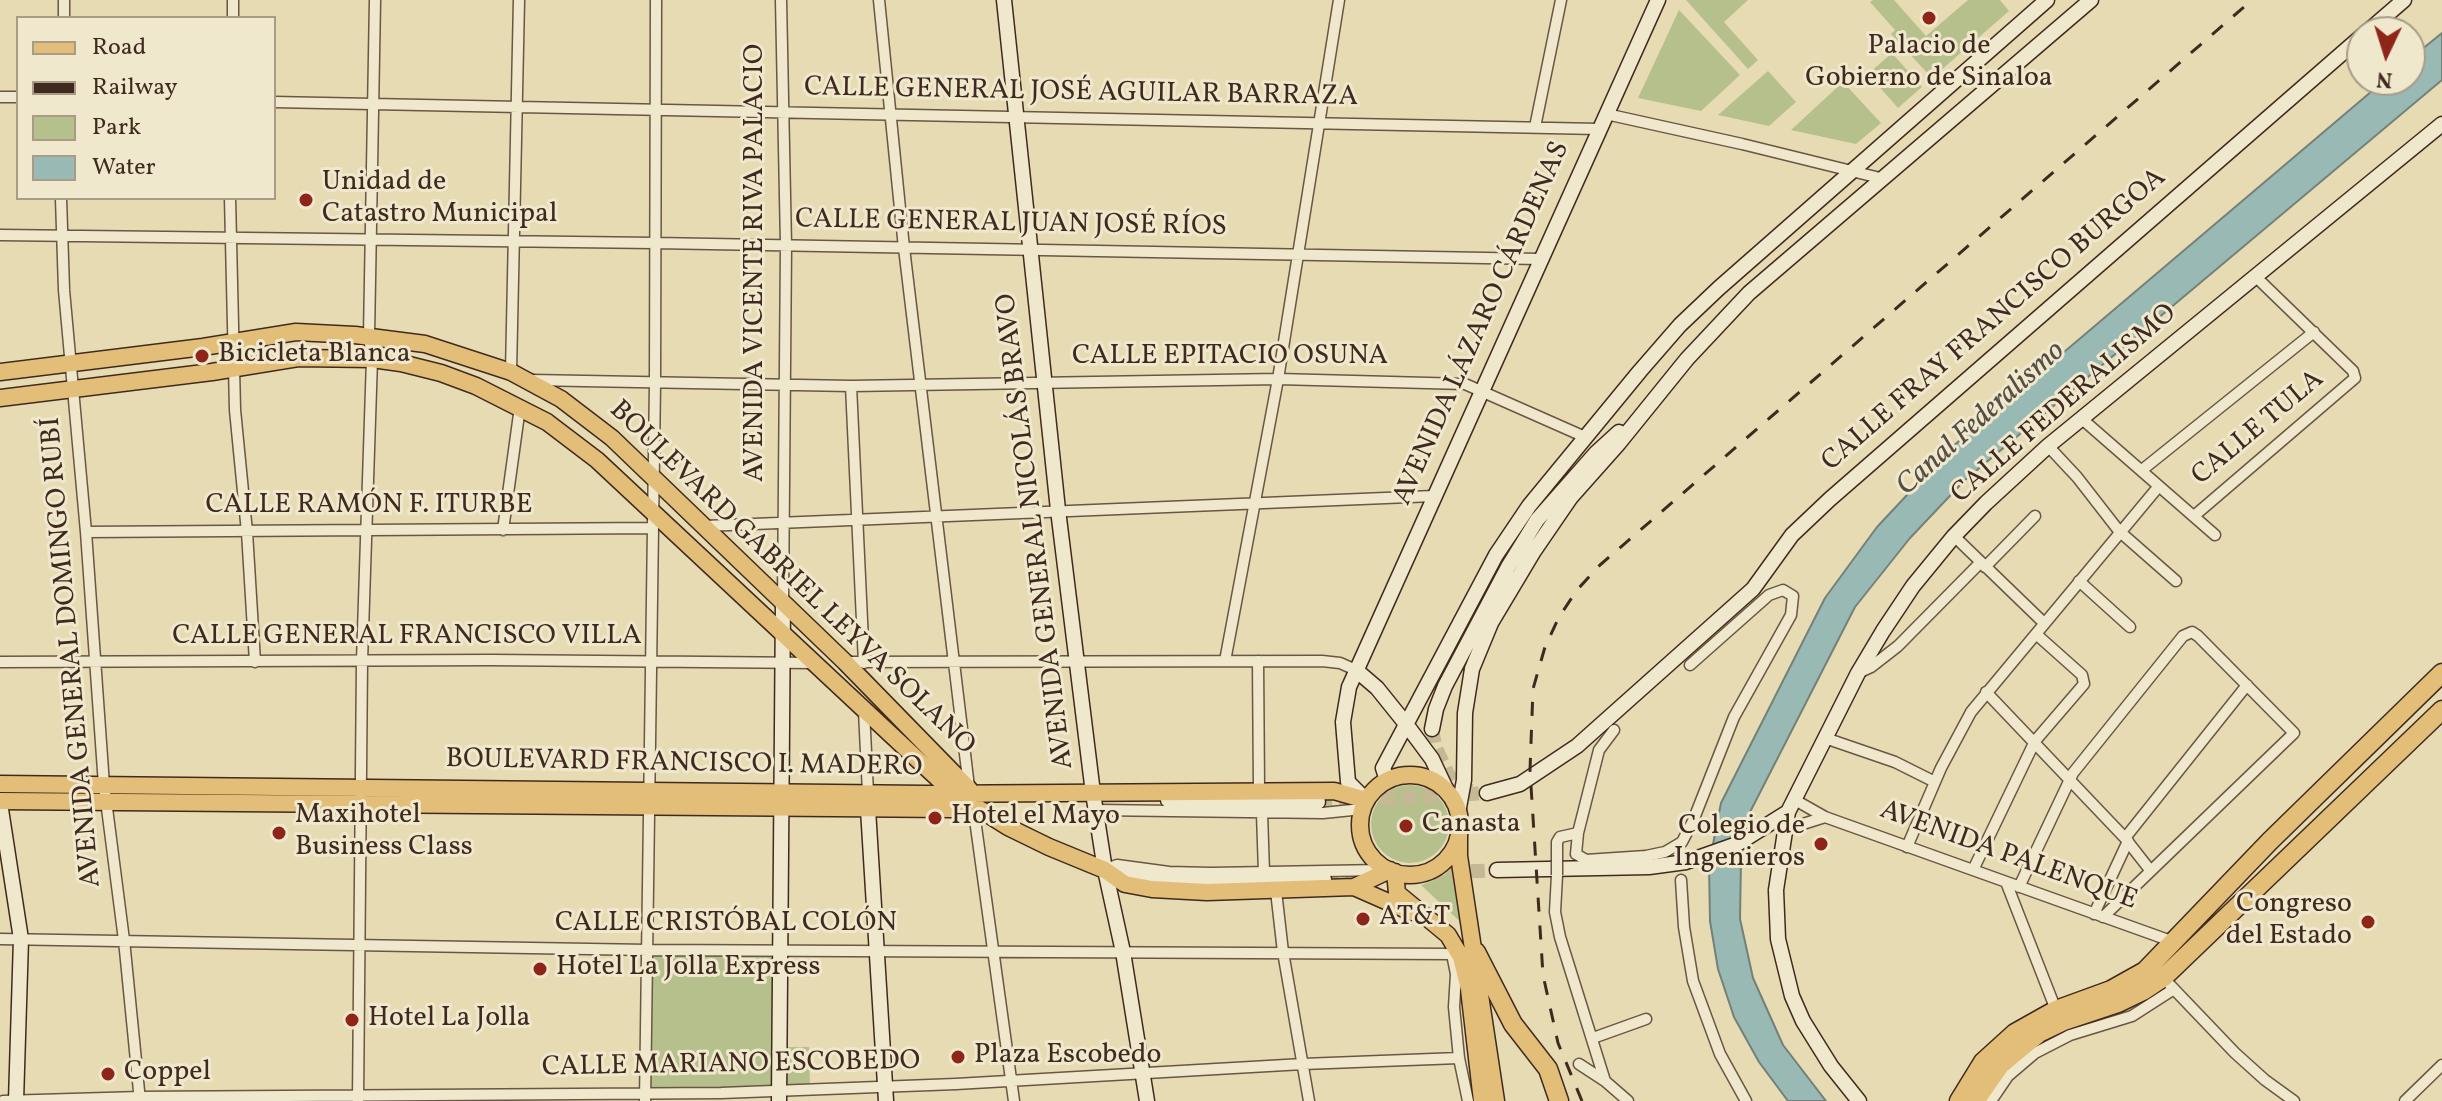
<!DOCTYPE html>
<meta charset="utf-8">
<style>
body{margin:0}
#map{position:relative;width:2442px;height:1101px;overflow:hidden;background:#e6dbb2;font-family:Vollkorn,serif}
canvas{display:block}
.legend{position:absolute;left:16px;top:16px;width:260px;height:184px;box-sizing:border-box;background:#efe8cd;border:2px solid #a99c87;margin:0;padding:10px 14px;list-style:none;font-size:24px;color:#402a1f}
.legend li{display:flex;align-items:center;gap:16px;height:40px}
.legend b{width:40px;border:2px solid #a99c87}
.north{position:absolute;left:2346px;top:16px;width:80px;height:80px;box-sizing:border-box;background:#efe8cd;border:2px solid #a99c87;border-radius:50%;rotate:184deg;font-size:22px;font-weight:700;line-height:32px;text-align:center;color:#402a1f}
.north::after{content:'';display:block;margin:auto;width:28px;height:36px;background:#8f2418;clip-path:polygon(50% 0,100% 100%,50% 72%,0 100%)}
</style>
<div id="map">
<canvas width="2442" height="1101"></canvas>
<ul class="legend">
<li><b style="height:10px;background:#e3be79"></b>Road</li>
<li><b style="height:10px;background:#402a1f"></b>Railway</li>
<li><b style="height:22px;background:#b6c08c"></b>Park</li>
<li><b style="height:22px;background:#99b9b5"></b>Water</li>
</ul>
<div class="north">N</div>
</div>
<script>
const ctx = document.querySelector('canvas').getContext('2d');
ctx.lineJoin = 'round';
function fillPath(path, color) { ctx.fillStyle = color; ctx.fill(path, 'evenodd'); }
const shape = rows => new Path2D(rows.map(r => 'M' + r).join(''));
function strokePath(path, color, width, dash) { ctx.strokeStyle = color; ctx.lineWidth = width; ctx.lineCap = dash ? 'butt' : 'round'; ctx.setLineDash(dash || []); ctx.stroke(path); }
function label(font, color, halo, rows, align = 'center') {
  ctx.font = font + ' Vollkorn,serif'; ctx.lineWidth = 6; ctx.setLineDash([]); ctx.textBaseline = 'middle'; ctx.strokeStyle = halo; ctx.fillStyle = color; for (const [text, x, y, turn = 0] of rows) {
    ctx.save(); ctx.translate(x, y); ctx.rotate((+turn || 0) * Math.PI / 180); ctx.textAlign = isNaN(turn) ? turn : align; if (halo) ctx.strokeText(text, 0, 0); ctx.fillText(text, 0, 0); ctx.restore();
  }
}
fillPath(shape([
 [1686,0,1748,0,1724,22,1758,60,1748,69],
 [1873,0,1894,0,1926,36,1968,0,2000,0,2009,11,1932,78,1891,34,1895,30,1870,2],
 [1679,10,1740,75,1701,111,1638,98],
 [1892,53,1922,87,1898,108,1868,74],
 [1768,71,1796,102,1769,126,1718,115],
 [1843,82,1881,123,1856,144,1791,130],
 '1371 824a39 39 0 1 1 78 0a39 39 0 1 1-78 0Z',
 [1457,862,1469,930,1421,885,1441,878],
 [653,955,773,957,776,1087,650,1089],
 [782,1047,809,1047,810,1086,787,1086]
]), '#b6c08c');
const water = shape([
 [2442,33,2442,80,1964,481,1910,538,1855,607,1749,814,1741,859,1740,919,1753,978,1783,1045,1826,1101,1788,1101,1759,1062,1734,1017,1718,969,1710,921,1709,865,1721,803,1825,598,1877,527,1952,447,2385,80,2410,80,2410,59,2442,33]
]);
fillPath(water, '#99b9b5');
strokePath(water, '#758079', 2);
strokePath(shape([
 [1432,729,1435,746,1448,774,1453,782,1471,791],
 [1318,802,1487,793],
 [1324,879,1497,870]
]), '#c5b895', 14, [14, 7]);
const street = shape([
 [781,0,786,245,783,602],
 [879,0,904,248,969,787],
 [64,18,64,0],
 [233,18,233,0],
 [0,97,18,97],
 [274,102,1599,129],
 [1606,114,1742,144,1880,178],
 [1535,127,1561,0],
 [61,198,64,290,86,532,104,785,124,940,140,1101],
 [230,198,235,410,247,532,255,662],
 [0,235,655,243,1540,259],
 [511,372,519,0],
 [531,380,851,386,1278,379,1465,384,1585,437],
 [851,386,864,663],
 [2082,419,2215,535],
 [2048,446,2077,477,2119,531,2176,581],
 [2142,470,2314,332],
 [2194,516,2355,378,2353,371,2256,277],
 [705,526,1434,496],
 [503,530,520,407],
 [86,532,653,528],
 [1954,536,2044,623],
 [1985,567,2035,516],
 [2079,581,2130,627],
 [1225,661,1278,379,1339,0],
 [1258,661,1259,790],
 [0,662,491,660,813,663],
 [845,662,1322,661,1340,663,1356,670],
 [1858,673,1871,667,1898,646,1980,563],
 [1986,692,2125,838,2150,870],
 [864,711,868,793],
 [1825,738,1895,762,1935,782],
 [1795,800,1825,817,2174,942],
 [973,805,1014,1101],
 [1097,810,1323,813,1362,809],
 [1262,813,1264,873],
 [1784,830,1825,817],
 [1578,833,1576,854,1586,860,1646,856,1665,852,1682,842,1693,821,1734,717,1791,615,1793,596,1783,590,1769,595,1690,665],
 [2125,838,2247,685],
 [1907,847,1941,768,1971,712,2159,486],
 [1557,861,1557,842,1560,837,1578,833,1599,750,1614,730],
 [1107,869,1117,865,1169,872,1211,873,1382,870],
 [1973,870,2035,741,2084,684,2082,675,2036,634],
 [1557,875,1555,912,1560,937,1605,1081],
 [1681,880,1684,927,1693,981,1720,1054,1746,1101],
 [2006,882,2056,1010],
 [2019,887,2073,773,2183,636,2192,632,2198,636,2294,733,2103,917],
 [1276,891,1283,952,1309,1101],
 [2094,914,2128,841],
 [0,939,648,950,1452,954,1456,974,1454,1007,1459,1058,1468,1101],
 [2170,985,2235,1053,2265,1080,2294,1101],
 [1593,1038,1646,1019],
 [1579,1064,1605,1081,1628,1101],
 [3,1101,140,1097,721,1093,956,1084,1303,1064,1459,1058],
 [358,1101,362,661,372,359,369,336,375,0],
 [645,1101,655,383,656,0],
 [1991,1101,2008,1076,2035,1053,2070,1035,2132,1016,2174,989],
 [2405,1101,2442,1065]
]);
const secondary = shape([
 [1004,0,1058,510,1093,793,1105,870,1123,952,1147,1101],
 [2367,32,2404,0],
 [1356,670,1377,688,1406,724,1432,759,1448,793],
 [1432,729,1436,709,1445,686,1508,567,1537,520,1596,453,1619,432],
 [1387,780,1383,768,1496,555,1529,506,1640,371,1680,325,1719,288,2047,0],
 [1487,793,1520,784,1577,746,1753,589,1792,535,1830,499,2362,36],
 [1168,800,1318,802],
 [1366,800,1348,782,1343,722,1349,687,1658,0],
 [0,803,21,939,16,1101],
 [868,809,886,1101],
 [1458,813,1464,780,1465,713,1472,669,1491,623,1534,551,1571,497,1619,443,1687,359,1749,293,2091,0],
 [1497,870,1649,867,1686,862,1737,844,1788,812],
 [1110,871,1146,879,1201,882,1324,879],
 [779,1101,783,602],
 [1859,1101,1831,1066,1803,1021,1792,996,1778,939,1776,890,1788,812,1858,673,1883,631,1913,586,1954,536,1986,503,2048,446,2442,124]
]);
const primary = shape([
 [0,372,203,347,296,332,355,335,425,344,511,372,561,399,612,438,845,662,969,789,972,799],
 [0,398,212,372,298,358,372,359,401,363,441,373,476,386,547,422,597,460,932,773,954,793,1008,827,1049,847,1105,870,1125,884,1152,889,1207,892,1354,887,1390,870],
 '1360 825a50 50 0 1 1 100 0a50 50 0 1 1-100 0Z',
 [0,784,925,794,1334,791,1366,800],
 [0,801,952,809,973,805],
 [1459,837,1459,856,1496,1101],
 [1395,872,1397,893,1448,935,1461,957,1469,989,1482,1101],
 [1354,887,1411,912]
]);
const highway = shape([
 [1476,952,1513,1024,1548,1069,1559,1101],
 [1959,1101,1983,1062,2015,1033,2056,1010,2111,990,2145,971,2270,841,2442,673],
 [1975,1101,2001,1064,2039,1033,2064,1021,2118,1003,2143,991,2164,977,2442,710]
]);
strokePath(street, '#6a5644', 13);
strokePath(secondary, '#402a1f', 17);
strokePath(primary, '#402a1f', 19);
strokePath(highway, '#402a1f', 21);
strokePath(street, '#efe8cd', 10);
strokePath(secondary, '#efe8cd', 14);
strokePath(primary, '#e3be79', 16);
strokePath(highway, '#e3be79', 18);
strokePath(shape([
 [1582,1101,1558,1043,1543,975,1530,770,1533,689,1545,647,1559,617,1577,590,1600,565,2252,0]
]), '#402a1f', 3, [14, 14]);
const streetBridge = shape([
 [1557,875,1557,861]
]);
strokePath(streetBridge, '#6a5644', 13, []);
strokePath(streetBridge, '#efe8cd', 10);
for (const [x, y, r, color] of [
 [1929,18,8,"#8f2418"],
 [306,200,8,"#8f2418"],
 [202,356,8,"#8f2418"],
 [935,818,8,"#8f2418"],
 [1406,826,8,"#8f2418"],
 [279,833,8,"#8f2418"],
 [1821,844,8,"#8f2418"],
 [1363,919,8,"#8f2418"],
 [2368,922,8,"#8f2418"],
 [540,969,8,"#8f2418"],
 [352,1020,8,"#8f2418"],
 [958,1057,8,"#8f2418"],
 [108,1074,8,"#8f2418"]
]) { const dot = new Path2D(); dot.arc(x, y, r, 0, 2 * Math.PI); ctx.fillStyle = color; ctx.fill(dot); strokePath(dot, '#efe8cd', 3); }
label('28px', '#402a1f', '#efe8cd', [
 ["Palacio de",1929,48,"center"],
 ["Gobierno de Sinaloa",1929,80,"center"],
 ["Unidad de",322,184],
 ["Catastro Municipal",322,216],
 ["Bicicleta Blanca",218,356],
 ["Maxihotel",295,817],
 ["Business Class",295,849],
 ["Hotel el Mayo",951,818],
 ["Canasta",1422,826],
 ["Colegio de",1805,828,"right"],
 ["Ingenieros",1805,860,"right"],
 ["Congreso",2352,906,"right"],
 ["del Estado",2352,938,"right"],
 ["AT&T",1379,919],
 ["Hotel La Jolla Express",556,969],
 ["Hotel La Jolla",368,1020],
 ["Plaza Escobedo",974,1057],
 ["Coppel",124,1074]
], 'left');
label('28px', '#402a1f', '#efe8cd', [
 ["CALLE GENERAL JOSÉ AGUILAR BARRAZA",1081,94,1],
 ["CALLE GENERAL JUAN JOSÉ RÍOS",1011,225,1],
 ["AVENIDA VICENTE RIVA PALACIO",757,263,-90],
 ["CALLE FRAY FRANCISCO BURGOA",1995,321,-41],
 ["AVENIDA LÁZARO CÁRDENAS",1483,324,-66],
 ["CALLE EPITACIO OSUNA",1230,358],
 ["CALLE FEDERALISMO",2065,405,-41],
 ["CALLE TULA",2259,429,-40],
 ["CALLE RAMÓN F. ITURBE",369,507],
 ["AVENIDA GENERAL NICOLÁS BRAVO",1037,531,-97],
 ["BOULEVARD GABRIEL LEYVA SOLANO",791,579,44],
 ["CALLE GENERAL FRANCISCO VILLA",407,638],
 ["AVENIDA GENERAL DOMINGO RUBÍ",73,652,-95],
 ["BOULEVARD FRANCISCO I. MADERO",684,765,1],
 ["AVENIDA PALENQUE",2008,857,20],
 ["CALLE CRISTÓBAL COLÓN",726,925],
 ["CALLE MARIANO ESCOBEDO",731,1066,-1]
]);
label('italic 30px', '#564e44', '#efe8cd', [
 ["Canal Federalismo",1982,420,-42]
]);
</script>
